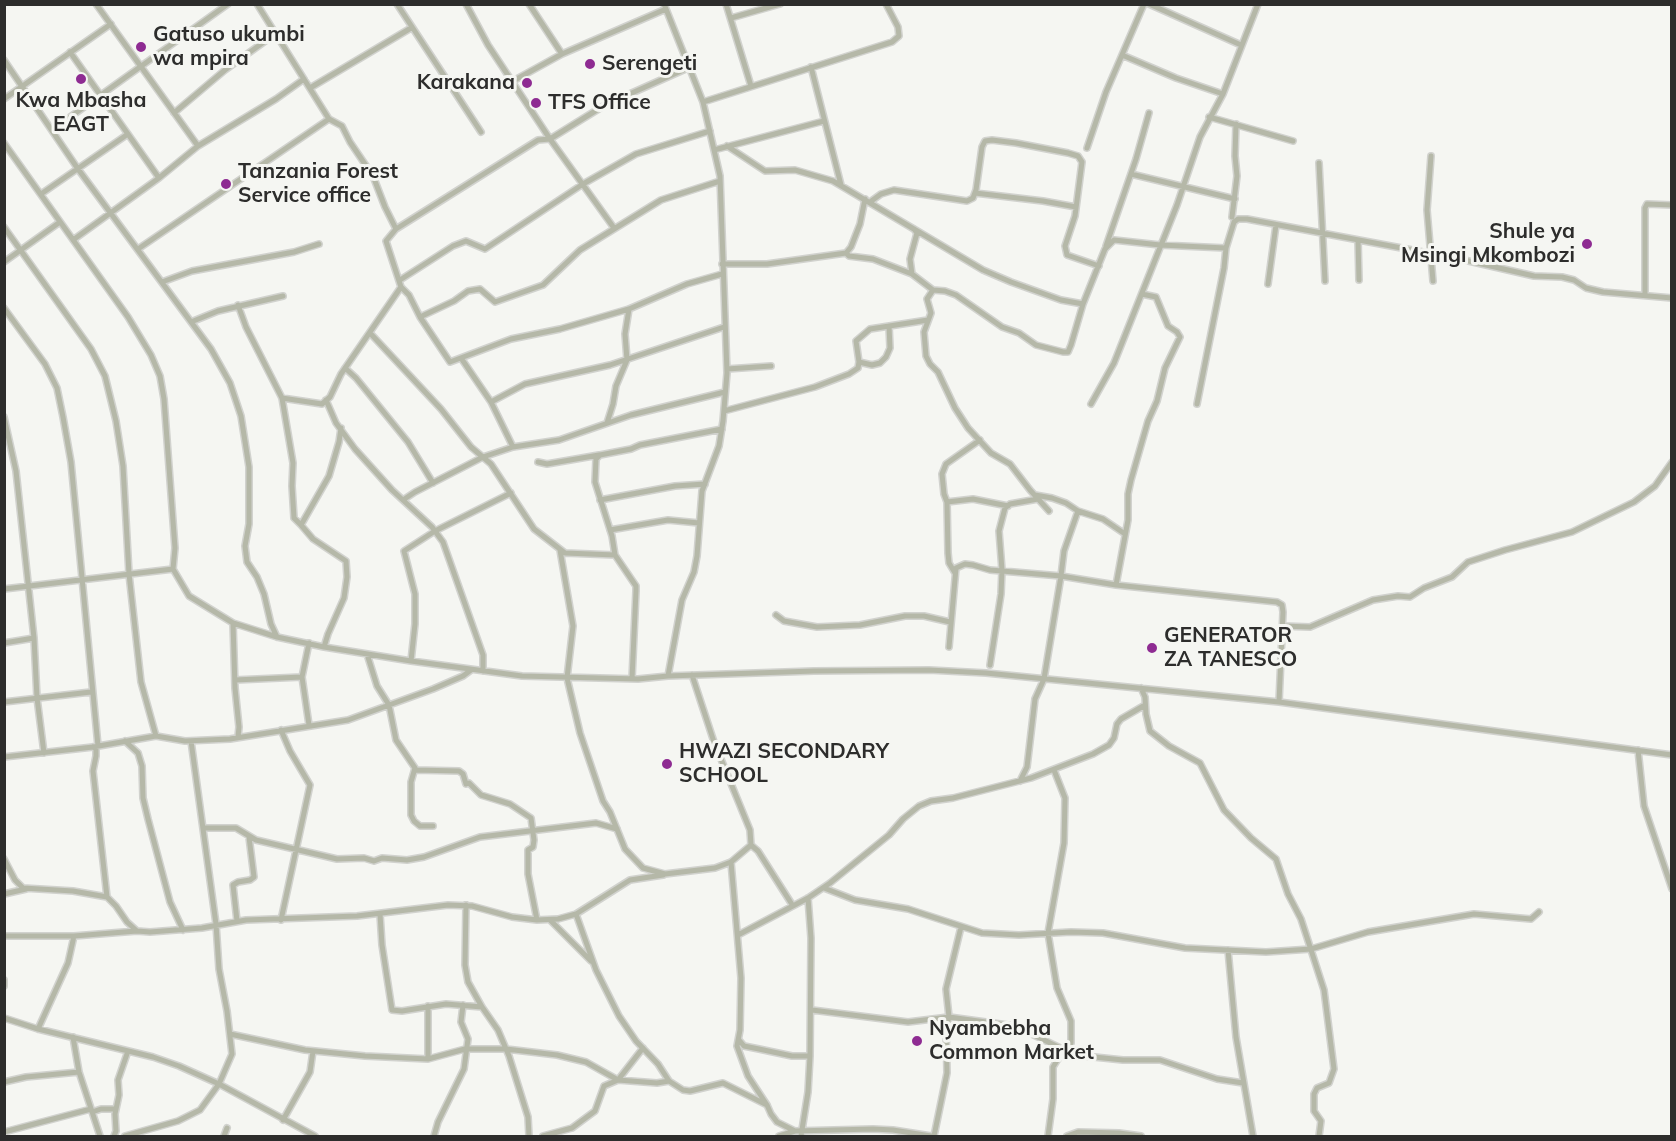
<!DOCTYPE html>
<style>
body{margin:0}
#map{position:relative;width:1676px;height:1141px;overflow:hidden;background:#f5f6f2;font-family:Mulish,sans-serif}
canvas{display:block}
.frame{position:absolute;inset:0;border:6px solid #2d2d2c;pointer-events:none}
</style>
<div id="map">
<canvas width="1676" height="1141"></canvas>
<div class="frame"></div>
</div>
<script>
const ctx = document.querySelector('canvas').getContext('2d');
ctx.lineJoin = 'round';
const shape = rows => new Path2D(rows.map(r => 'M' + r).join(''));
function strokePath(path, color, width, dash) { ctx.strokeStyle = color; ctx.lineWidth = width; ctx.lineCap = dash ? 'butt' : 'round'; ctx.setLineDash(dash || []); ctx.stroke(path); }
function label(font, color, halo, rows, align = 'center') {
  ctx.font = font + ' Mulish,sans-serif'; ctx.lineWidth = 6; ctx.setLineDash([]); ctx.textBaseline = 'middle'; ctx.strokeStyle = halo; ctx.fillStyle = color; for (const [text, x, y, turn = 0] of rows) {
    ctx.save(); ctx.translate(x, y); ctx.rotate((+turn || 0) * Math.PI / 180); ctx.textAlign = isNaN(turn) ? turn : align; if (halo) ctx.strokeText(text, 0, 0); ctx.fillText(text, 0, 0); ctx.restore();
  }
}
const minor = shape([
 [96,4,198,146],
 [257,4,329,119,342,126,350,142,373,176,385,207,396,229,386,241,401,287,341,374,330,397,322,404,282,398],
 [397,4,481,132],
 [466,4,488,45,550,139,614,228],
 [529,4,562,54],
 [664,4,703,102,720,176,727,373,723,421,719,446,702,491,697,556,694,572,682,600,668,676],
 [726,4,751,86],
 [1149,4,1241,45],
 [731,18,780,4],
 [70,52,159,178],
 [1122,55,1176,78,1223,94],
 [4,60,78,169,211,349,230,383,241,416,249,467,249,524,245,546,247,562,257,577,264,594,271,624,277,637],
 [811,67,841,185],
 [513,81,562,54,666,9],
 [310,88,411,28],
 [4,99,111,24],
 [703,102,892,42,899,36,898,27,886,4],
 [174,113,225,70,275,34],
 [1209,117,1293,141],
 [52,130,228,4],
 [4,143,128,317,151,355,160,376,164,399,175,548,173,569,189,596,233,623,277,637,324,647,411,661,522,676,638,679,668,676,814,671,929,670,986,673,1279,702,1672,755],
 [727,146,765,171,795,170,833,181,983,270,1011,282,1061,300,1083,304,1105,249,1114,240,1160,245,1226,248,1234,222,1238,219,1247,219,1460,259,1534,276,1562,277,1574,280,1586,288,1603,292,1672,298],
 [1087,148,1106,92,1144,4],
 [714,150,824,121],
 [1431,156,1427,210,1433,281],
 [1319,163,1325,281],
 [1131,174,1235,199],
 [975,193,1043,201,1076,207],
 [41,194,128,134],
 [870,202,881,194,894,190,967,201,973,198,976,190,982,147,985,141,992,140,1016,143,1068,153,1078,156,1082,162,1075,216,1065,246,1067,255,1099,266],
 [1232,217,1237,176,1235,156,1236,124],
 [4,227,91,349,105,376,116,421,123,466,129,574,141,682,156,736],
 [396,229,538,140,550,139,605,105,690,67],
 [914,229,917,233,910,259,912,274,933,290,927,299,931,313,924,332,926,356,930,364,938,372,955,408,968,428,991,453,1010,464,1030,490,1049,511],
 [73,240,159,178,198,146,276,99,304,79],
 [1358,240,1359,280],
 [1106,246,1136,159,1149,113],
 [138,249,329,119],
 [846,253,849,256,873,259,912,274],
 [4,262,60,222],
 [722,264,767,264,846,253,851,247,860,224,865,199],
 [400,280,453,246,466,241,485,249,583,184,636,154,710,131],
 [162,282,192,271,294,252,319,244],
 [1268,284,1276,225],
 [401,287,409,295,420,317,450,362,511,339,560,329,629,309,687,284,722,274],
 [933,290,945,291,956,295,1002,327,1019,333,1036,345,1063,352,1068,352,1071,345,1083,304],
 [1645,295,1645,208,1647,204,1672,205],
 [238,305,246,327,282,398,293,463,292,486,294,518,301,525],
 [4,308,45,364,57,388,63,417,71,462,98,746],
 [420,317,454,301,468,291,480,289,495,302,543,285,580,250,661,200,720,181],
 [191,322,218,311,283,296],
 [370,333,441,409,471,447,491,464,534,529,565,553,615,555,636,586,636,591,632,679],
 [461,358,491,402,513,447,559,440,631,415,725,392],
 [859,362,872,365,880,363,886,357,890,348,889,326],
 [345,368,356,378,408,442,433,483],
 [727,369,771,366],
 [326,400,336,423,355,449,392,490,432,527,443,542,483,655,483,671],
 [491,402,525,384,610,365,724,327],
 [1091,404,1114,363,1177,205,1200,137,1223,94,1258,4],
 [1197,404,1224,268,1226,248],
 [724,411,815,387,849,374,858,368,859,362,856,341,870,329,928,320],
 [4,417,16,471,34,638,37,698,44,753],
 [607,423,613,404,616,386,627,360,625,334,629,309],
 [538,462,547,464,599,455],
 [1035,495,1052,498,1066,503,1078,511,1103,519,1125,534],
 [403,500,415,492,483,457,513,447],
 [600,500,675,486,705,484],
 [947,502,973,499,1008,506],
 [610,530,668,520,699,523],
 [560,550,573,626,567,678,580,733,603,801,610,812,625,849,643,868,665,874,715,868,731,862,751,845,750,830,714,742,692,675],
 [615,555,612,536,595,482,596,459,600,455,631,449,640,445,722,429],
 [955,573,949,563,948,553,947,502,944,494,942,474,946,464,980,440],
 [1116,585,1128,520,1128,494,1131,480,1148,421,1157,401,1165,368,1180,337,1177,332,1168,326,1156,297,1142,294],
 [4,589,173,569],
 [776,615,784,621,817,627,860,625,905,616,924,616,950,622],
 [233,623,235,688,239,727,238,737],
 [1282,626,1310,627,1373,600,1398,596,1410,597,1424,588,1452,577,1468,562,1505,550,1572,532,1634,502,1655,486,1672,462],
 [4,643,34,638],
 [324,647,328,634,344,598,347,577,346,561,313,539,301,525,329,476,339,442,341,428],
 [949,647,956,568,965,564,973,565,990,570,1061,576,1064,551,1078,511],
 [367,654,377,686,389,705,396,740,415,768,411,782,411,815,414,821,420,826,433,826],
 [411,661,415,624,415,594,404,551,435,531,511,493],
 [990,665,1001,594,1002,570,999,531,1005,508,1010,504,1038,499],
 [302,677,309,725],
 [235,680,302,677,309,643],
 [1141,688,1145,697,1146,714,1150,731,1169,746,1200,763,1224,810,1251,838,1276,859,1288,894,1301,919,1324,990,1334,1069,1329,1083,1317,1088,1314,1094,1314,1111,1321,1121,1319,1136],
 [4,702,91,692],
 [125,741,138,753,142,766,143,798,148,819,170,902,183,930],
 [93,747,96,749,96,756,93,771,107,897],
 [1638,750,1644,806,1672,889],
 [4,757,93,747,156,736,185,741,230,739,348,720,433,689,463,676,471,670],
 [415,770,459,771,463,774,466,784,469,783,481,795,510,804,531,818,534,840,533,847,528,850,528,874,537,920,558,919,576,914,596,970,619,1016,636,1041,658,1064,669,1081,683,1090,690,1091,723,1083,767,1105],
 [1020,781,1027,767,1035,699,1044,679,1061,576,1116,585,1277,602,1282,605,1283,612,1279,702],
 [203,828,236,828,256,840,337,859,364,858,374,861,382,858,407,860,424,857,480,837,596,823,617,829],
 [751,845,758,851,793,906],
 [4,859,15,880,23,888,73,891,107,897,116,906,127,922,137,931,150,932,202,928,246,920,357,916,448,905,472,906,512,917,537,920],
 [731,862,741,978,740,1030,737,1046,748,1076,767,1105,771,1114,777,1122,795,1131],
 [824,888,855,900,908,909,982,933,1019,935,1071,932,1103,933,1185,948,1266,952,1311,949,1368,932,1474,914,1531,919,1539,912],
 [4,894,26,889],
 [808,898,811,938,810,1056],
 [466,905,465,965,468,982,482,1007],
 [380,914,382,945,392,1010,402,1011,446,1004,482,1007,498,1030,509,1056,528,1117,529,1136],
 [576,914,630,880,663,875],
 [281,920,310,785,290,751,281,730],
 [550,920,591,961],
 [237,921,233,885,238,882,250,880,254,877,249,837],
 [738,935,808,898,830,883,889,835,903,819,919,806,931,801,953,798,1031,778,1093,754,1109,745,1114,738,1117,724,1121,719,1145,705],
 [4,936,74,936,137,931],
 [1228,950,1236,1037,1253,1136],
 [4,980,4,986],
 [428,1006,428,1059],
 [812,1010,908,1022,949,1017,1015,1026,1075,1055,1123,1060,1160,1060,1217,1079,1243,1083],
 [4,1018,38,1029,153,1057,179,1066,219,1084,315,1136],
 [38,1029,68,963,74,936],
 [230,1034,305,1050,365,1056,428,1059,465,1049,506,1049,557,1055,586,1062,618,1080,657,1083,669,1081],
 [73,1037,79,1072,100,1136],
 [739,1040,744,1046,759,1049,792,1056,810,1056,808,1092,801,1136],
 [4,1082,26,1077,79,1072],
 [92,1112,101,1109,116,1109],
 [283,1120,310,1072,313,1051],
 [4,1132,91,1109],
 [114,1136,116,1131,115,1114,119,1095,118,1080,128,1051],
 [125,1136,178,1121,200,1110,219,1084,232,1054,227,1011,219,969,216,924,191,741],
 [224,1136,227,1128],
 [434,1136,438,1122,464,1069,468,1039,461,1022,463,1005],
 [543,1136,572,1128,595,1111,604,1086,618,1080,643,1048],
 [779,1136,795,1131,873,1129,893,1130,931,1136],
 [934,1136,947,1073,946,1028,949,1017,946,989,961,927],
 [1048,1136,1053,1099,1053,1067,1058,1059,1067,1051,1071,1043,1071,1021,1057,988,1048,933,1064,843,1065,798,1054,770],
 [1067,1136,1078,1132,1119,1133,1141,1136]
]);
strokePath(minor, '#d1d2ce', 8);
strokePath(minor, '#b5b8a8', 5);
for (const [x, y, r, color] of [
 [141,47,6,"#8e2b92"],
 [590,64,6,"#8e2b92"],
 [81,79,6,"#8e2b92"],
 [527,83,6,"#8e2b92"],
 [536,103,6,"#8e2b92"],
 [226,184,6,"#8e2b92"],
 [1587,244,6,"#8e2b92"],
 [1152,648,6,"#8e2b92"],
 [667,764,6,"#8e2b92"],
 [917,1041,6,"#8e2b92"]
]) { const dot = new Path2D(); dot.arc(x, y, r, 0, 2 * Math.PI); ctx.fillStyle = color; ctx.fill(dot); strokePath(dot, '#f5f6f2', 2); }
label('bold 21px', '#2d2d2c', '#f5f6f2', [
 ["Gatuso ukumbi",153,35],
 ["wa mpira",153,59],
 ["Serengeti",602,64],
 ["Karakana",515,83,"right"],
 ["Kwa Mbasha",81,101,"center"],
 ["EAGT",81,125,"center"],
 ["TFS Office",548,103],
 ["Tanzania Forest",238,172],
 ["Service office",238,196],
 ["Shule ya",1575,232,"right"],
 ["Msingi Mkombozi",1575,256,"right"],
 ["GENERATOR",1164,636],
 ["ZA TANESCO",1164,660],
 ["HWAZI SECONDARY",679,752],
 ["SCHOOL",679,776],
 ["Nyambebha",929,1029],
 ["Common Market",929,1053]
], 'left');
</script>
